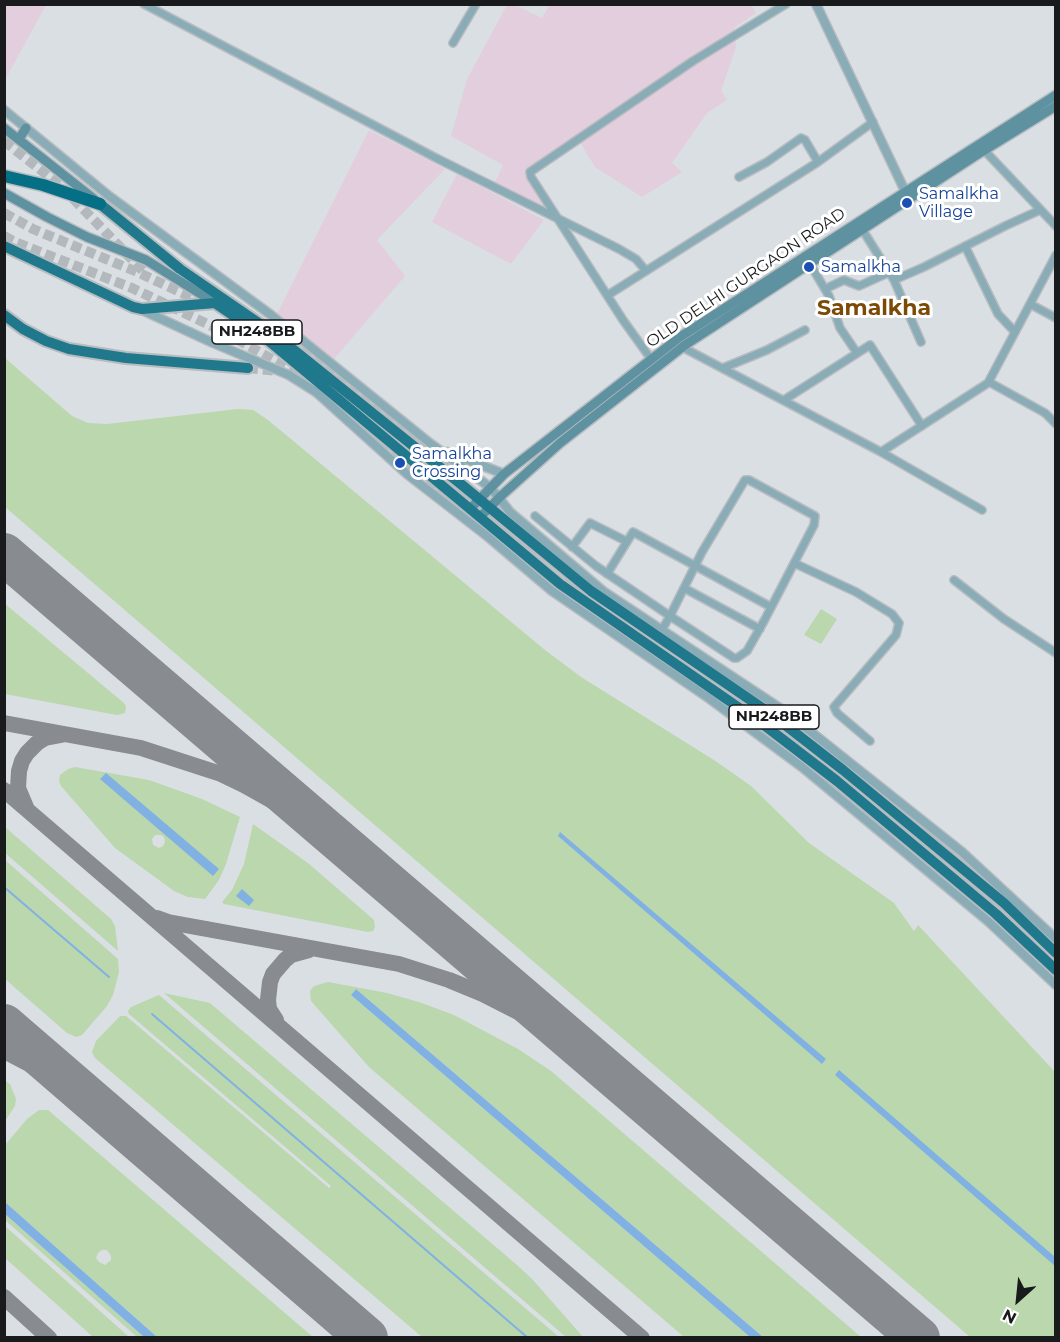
<!DOCTYPE html>
<style>
body{margin:0}
#map{position:relative;width:1060px;height:1342px;overflow:hidden;background:#dadfe4;font-family:Montserrat,sans-serif}
canvas{display:block}
.frame{position:absolute;inset:0;border:6px solid #181a1c;pointer-events:none}
.north{position:absolute;left:988px;top:1270px;width:60px;height:60px;-webkit-text-stroke:4px #fff;paint-order:stroke;rotate:207deg;font-size:16px;font-weight:700;line-height:24px;text-align:center;color:#181a1c}
.north::after{content:'';display:block;margin:auto;width:21px;height:27px;background:#181a1c;clip-path:polygon(50% 0,100% 100%,50% 72%,0 100%)}
</style>
<div id="map">
<canvas width="1060" height="1342"></canvas>
<div class="frame"></div>
<div class="north">N</div>
</div>
<script>
const ctx = document.querySelector('canvas').getContext('2d');
ctx.lineJoin = 'round';
function fillPath(path, color) { ctx.fillStyle = color; ctx.fill(path, 'evenodd'); }
const shape = rows => new Path2D(rows.map(r => 'M' + r).join(''));
function strokePath(path, color, width, dash) { ctx.strokeStyle = color; ctx.lineWidth = width; ctx.lineCap = dash ? 'butt' : 'round'; ctx.setLineDash(dash || []); ctx.stroke(path); }
function label(font, color, halo, rows, align = 'center') {
  ctx.font = font + ' Montserrat,sans-serif'; ctx.lineWidth = 6; ctx.setLineDash([]); ctx.textBaseline = 'middle'; ctx.strokeStyle = halo; ctx.fillStyle = color; for (const [text, x, y, turn = 0] of rows) {
    ctx.save(); ctx.translate(x, y); ctx.rotate((+turn || 0) * Math.PI / 180); ctx.textAlign = isNaN(turn) ? turn : align; if (halo) ctx.strokeText(text, 0, 0); ctx.fillText(text, 0, 0); ctx.restore();
  }
}
fillPath(shape([
 [5,4,46,5,5,80,4,5],
 [550,4,751,4,756,13,734,28,736,47,721,91,727,100,707,113,672,163,682,172,642,197,595,167,577,137,524,171,548,209,495,182,503,165,451,136,467,79,507,5,515,5,542,18],
 [369,130,445,169,377,240,405,276,334,359,277,314],
 [457,174,544,220,511,264,432,222]
]), '#e2cedd');
fillPath(shape([
 [5,358,72,416,88,423,107,424,238,409,253,410,268,420,545,650,581,677,717,762,751,786,809,843,894,903,914,931,918,925,1055,1072,1055,1337,970,1337,5,507],
 [4,603,124,703,126,707,125,713,117,715,5,694],
 [821,609,837,619,821,644,804,635],
 [75,767,149,780,202,799,240,817,226,864,219,880,205,899,188,897,174,891,115,848,61,786,59,781,60,775,68,769],
 [155,835,161,835,164,837,165,842,163,846,159,848,153,845,152,839],
 [253,824,308,863,374,920,375,927,373,931,368,932,224,904,222,902,232,890,244,864],
 [5,827,111,919,115,926,118,951,5,853],
 [5,860,118,959,119,972,113,995,107,1006,82,1035,76,1037,67,1033,5,979],
 [328,982,387,993,419,1002,454,1015,518,1049,551,1071,861,1337,763,1337,356,989,351,995,750,1337,684,1337,369,1067,311,1001,310,991,314,986],
 [164,993,210,1003,517,1265,533,1280,583,1337,566,1337],
 [159,995,559,1337,422,1337,95,1058,92,1052,96,1041,120,1016,126,1016,329,1188,331,1186,129,1014,128,1011,131,1007],
 [5,1081,10,1084,16,1099,15,1106,5,1121],
 [39,1110,48,1110,313,1337,157,1337,5,1202,5,1145,27,1119],
 [102,1250,107,1250,111,1256,111,1260,105,1265,99,1262,96,1258,98,1253],
 [5,1214,144,1337,137,1337,5,1220],
 [4,1226,5,1226,129,1337,93,1337,5,1258]
]), '#bad7ad');
fillPath(shape([
 [106,773,219,869,213,876,100,779],
 [560,832,826,1059,822,1064,558,836],
 [242,889,254,900,249,906,236,896],
 [356,989,763,1337,750,1337,351,995],
 [839,1070,1055,1257,1055,1266,835,1075],
 [4,1202,5,1202,157,1337,144,1337,5,1214]
]), '#81b1e3');
strokePath(shape([
 [4,887,109,977],
 [152,1014,528,1338]
]), '#81b1e3', 2);
strokePath(shape([
 [4,565,76,615],
 [4,723,141,748,221,774,244,785,301,817,371,868],
 [4,790,642,1338],
 [26,807,18,788,19,771,22,761,27,753,37,743,45,738,61,735],
 [157,918,168,922,399,964,449,980,483,994,534,1020,608,1072],
 [276,1020,269,1009,268,1000,270,982,273,974,285,960,291,955,309,950],
 [4,1051,52,1076,107,1113],
 [4,1297,49,1338]
]), '#888b8f', 16);
strokePath(shape([
 [4,554,919,1338],
 [4,1025,367,1338]
]), '#888b8f', 42);
strokePath(shape([
 [4,141,61,186,146,274],
 [4,213,33,229,135,271,206,304],
 [4,236,15,242,132,288,220,330,297,373,320,392],
 [289,343,310,353,465,481],
 [248,368,279,371],
 [335,404,535,570],
 [554,585,585,609],
 [736,713,778,745],
 [944,880,991,918,1056,978]
]), '#b3b8bc', 10, [10, 5]);
const minor = shape([
 [144,4,436,158,619,249,636,259,646,271],
 [453,43,476,4],
 [984,150,1056,226],
 [739,177,767,162,801,138,805,140,818,162],
 [862,229,894,280,921,342],
 [965,246,998,314,1015,332],
 [810,264,829,296,840,328,857,353],
 [894,280,924,267,1005,226,1040,210],
 [825,289,844,280,859,286,890,272],
 [608,295,818,162,873,122],
 [1030,304,1056,318],
 [682,347,881,452,982,510],
 [651,359,623,320,531,177,530,172,693,61,786,4],
 [723,368,767,350,805,330],
 [989,382,1045,413,1056,424],
 [784,400,870,345,922,426],
 [881,452,988,383,1056,255],
 [535,516,596,566,670,616,734,658,737,658,747,651,764,621,814,525,815,516,749,480,745,480,702,552,670,616,660,633],
 [572,547,590,523,626,541],
 [794,563,856,592,892,614,899,623,896,635,834,707,837,713,870,741],
 [607,574,633,532,771,607],
 [954,580,1004,619,1056,653],
 [684,588,760,629]
]);
const tertiary = shape([
 [816,4,905,191],
 [4,110,109,196,271,315,431,444,491,488,510,512,603,591,786,712,962,852,1056,939],
 [142,310,211,342,289,375,316,392,407,474,487,536,552,591,710,699,802,767,989,922,1056,985],
 [447,452,504,474]
]);
const secondary = shape([
 [4,128,94,199],
 [19,139,26,128],
 [4,193,47,217,87,237,146,260,215,303],
 [470,509,504,474,680,337,1056,95],
 [480,517,502,495,560,443,685,345,975,156,1056,106]
]);
const trunk = shape([
 [100,204,180,269,269,330,462,485,591,591,771,714,843,770,1004,903,1056,953],
 [4,246,133,307,142,309,215,303,237,318,264,337,560,584,764,725,837,781,996,914,1056,970],
 [4,315,23,329,46,341,69,349,126,358,248,368]
]);
const motorway = shape([
 [4,176,43,185,100,204]
]);
strokePath(minor, '#b7bcc0', 10);
strokePath(tertiary, '#b7bcc0', 11);
strokePath(secondary, '#b7bcc0', 12);
strokePath(trunk, '#b7bcc0', 14);
strokePath(motorway, '#b7bcc0', 15);
strokePath(minor, '#8aacb6', 7);
strokePath(tertiary, '#8aacb6', 8);
strokePath(secondary, '#5e92a1', 9);
strokePath(trunk, '#1f788c', 10);
strokePath(motorway, '#056f85', 12);
for (const [x, y, r, color] of [
 [907,203,6,"#1a4fb4"],
 [809,267,6,"#1a4fb4"],
 [400,463,6,"#1a4fb4"]
]) { const dot = new Path2D(); dot.arc(x, y, r, 0, 2 * Math.PI); ctx.fillStyle = color; ctx.fill(dot); strokePath(dot, '#fff', 2); }
for (const [x, y, w] of [
 [257,332,90],
 [774,717,90]
]) { const box = new Path2D(); box.roundRect(x - w / 2, y - 12, w, 24, 4.5); ctx.fillStyle = '#fff'; ctx.fill(box); strokePath(box, '#181a1c', 1.5); }
label('bold 15px', '#181a1c', null, [
 ["NH248BB",257,332],
 ["NH248BB",774,717]
]);
label('16px', '#164399', '#fff', [
 ["Samalkha",919,194],
 ["Village",919,212],
 ["Samalkha",821,267],
 ["Samalkha",412,454],
 ["Crossing",412,472]
], 'left');
label('16px', '#181a1c', '#fff', [
 ["OLD DELHI GURGAON ROAD",746,278,-34]
]);
label('bold 22px', '#7d4a06', '#fff', [
 ["Samalkha",874,309]
]);
</script>
